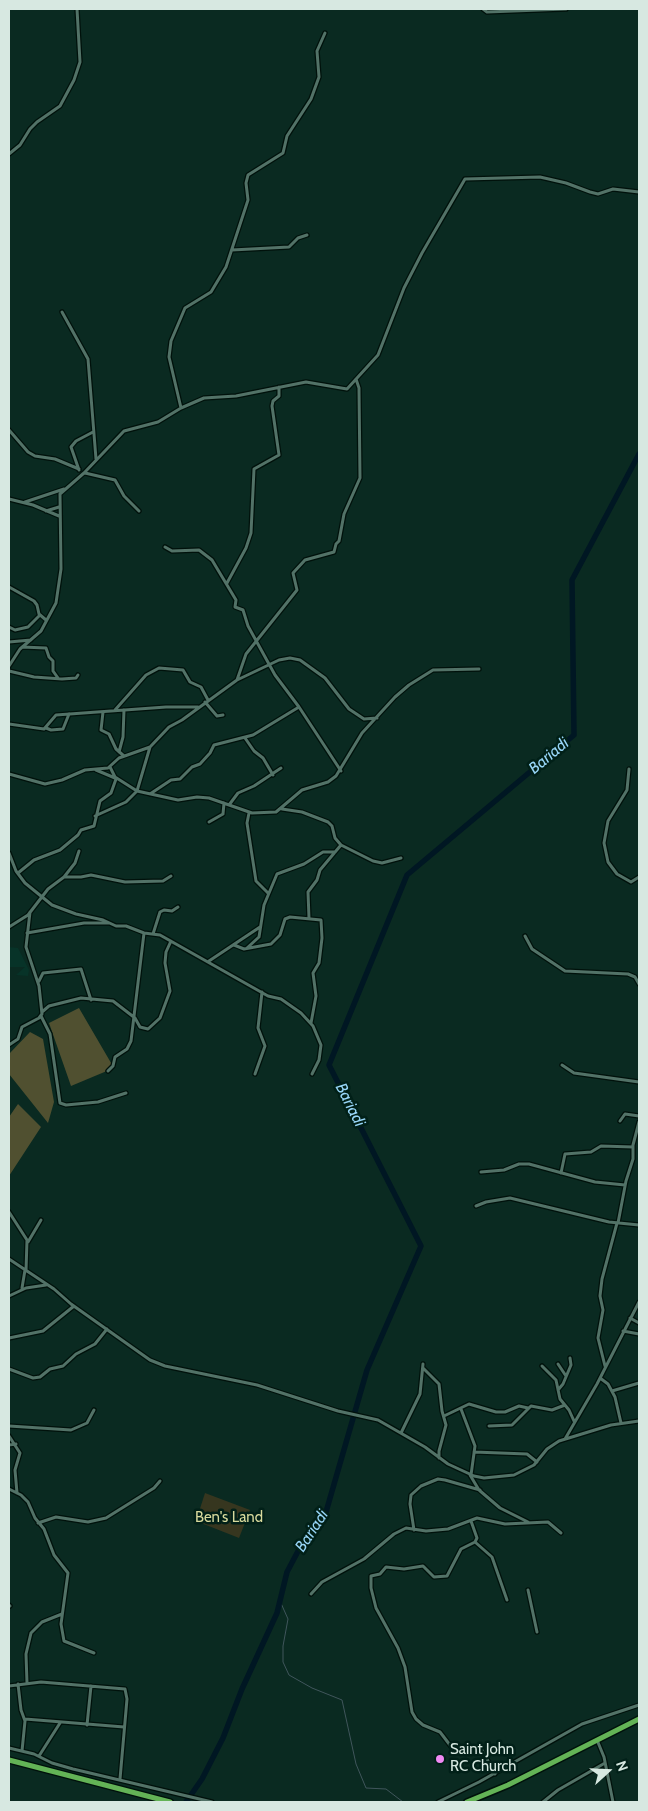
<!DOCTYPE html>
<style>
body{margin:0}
#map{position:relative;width:648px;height:1811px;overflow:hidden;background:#0a2a21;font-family:Cabin,sans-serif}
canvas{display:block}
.frame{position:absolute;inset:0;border:10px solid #d7e8e1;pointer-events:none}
.north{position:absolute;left:583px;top:1746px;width:50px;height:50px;-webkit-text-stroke:4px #012018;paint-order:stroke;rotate:70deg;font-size:14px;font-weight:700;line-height:20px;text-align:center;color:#d7e8e1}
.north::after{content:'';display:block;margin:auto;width:18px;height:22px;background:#d7e8e1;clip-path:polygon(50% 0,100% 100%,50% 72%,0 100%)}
</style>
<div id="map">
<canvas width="648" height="1811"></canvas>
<div class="frame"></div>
<div class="north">N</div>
</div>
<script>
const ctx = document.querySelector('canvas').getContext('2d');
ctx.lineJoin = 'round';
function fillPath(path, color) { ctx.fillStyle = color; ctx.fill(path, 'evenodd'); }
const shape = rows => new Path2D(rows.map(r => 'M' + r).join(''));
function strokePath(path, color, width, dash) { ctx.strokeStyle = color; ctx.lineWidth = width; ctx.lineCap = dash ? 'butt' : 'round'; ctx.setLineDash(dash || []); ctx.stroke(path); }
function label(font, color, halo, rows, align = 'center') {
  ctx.font = font + ' Cabin,sans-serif'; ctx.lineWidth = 5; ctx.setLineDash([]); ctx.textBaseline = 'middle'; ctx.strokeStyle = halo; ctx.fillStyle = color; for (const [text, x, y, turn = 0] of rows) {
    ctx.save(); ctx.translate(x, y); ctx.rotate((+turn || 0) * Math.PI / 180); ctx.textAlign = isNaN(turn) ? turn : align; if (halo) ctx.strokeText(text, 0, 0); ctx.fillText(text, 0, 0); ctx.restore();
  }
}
fillPath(shape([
 [9,947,18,948,29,970,28,976,16,975,25,967,9,967]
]), '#073328');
fillPath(shape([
 [205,1493,250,1510,239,1538,196,1521]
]), '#36361f');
fillPath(shape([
 [79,1008,114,1068,71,1086,49,1023],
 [30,1032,43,1039,54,1102,48,1123,9,1074,9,1054],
 [18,1104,41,1127,9,1176,9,1117]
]), '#505030');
strokePath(shape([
 [280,1601,288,1619,283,1646,283,1662,289,1675,312,1688,342,1700,356,1764,366,1788,386,1789,403,1802]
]), '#40565c', 1);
strokePath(shape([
 [186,1802,202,1779,223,1738,242,1689,277,1613,287,1572,305,1538,326,1512,367,1370,421,1246,329,1065,407,875,574,735,572,580,639,454]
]), '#001723', 5.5);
const minor = shape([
 [483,9,487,12,566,9],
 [9,154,20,145,30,129,37,122,60,106,74,80,80,62,77,9],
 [232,250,289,247,298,238,307,235],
 [62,312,88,359,96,459],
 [181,408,169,357,171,341,185,308,211,292,226,267,248,200,246,183,248,175,283,153,287,136,311,99,319,77,317,51,325,33],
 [9,430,28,452,35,456,55,459,79,469],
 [79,470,71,447,76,441,93,432],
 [85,473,115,480,124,496,139,511],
 [9,499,33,505,59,516],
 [25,502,64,489],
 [46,511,59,507],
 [165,547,172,551,199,550,212,560,236,600,235,607,243,610,248,626,275,675,299,707,341,771],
 [227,583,246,548,251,533,254,469,279,455,272,406,273,401,279,396,279,387],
 [9,587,34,601,37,605,39,614,46,620],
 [9,627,15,630,28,627,39,616],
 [9,642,31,640],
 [22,647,46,648,49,657,53,661,53,671,58,678],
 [9,666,20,649,41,631,56,603,61,569,60,494,84,473,124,431,158,422,181,408,204,398,236,396,306,382,347,389,378,355,404,288,422,253,465,179,540,177,566,183,590,192,598,194,613,189,639,192],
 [9,671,34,677,62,679,76,678,78,675],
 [237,680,246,654,297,590,293,573,305,560,334,552,336,544,339,541,344,514,360,478,359,388,356,379],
 [205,702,217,716,223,715],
 [115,710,146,675,159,668,183,670,190,682,201,687,208,700],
 [103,712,101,730,109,734,116,749,124,756],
 [9,724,44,729,56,715,166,707,198,707],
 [46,728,51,730,63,729,69,714],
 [245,738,254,751,263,758,273,775],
 [119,752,123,737,124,710],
 [110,767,115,777,137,791,178,800,197,797,209,798,252,813,276,812,302,790,328,782,336,776,362,733,395,697,409,685,433,670,479,669],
 [629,769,627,790,608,821,604,843,608,862,617,874,631,882,639,877],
 [96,770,115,778],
 [9,774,45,784,62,780,85,770,108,768,119,758,150,747,169,727,182,720,237,680,279,660,290,658,300,660,325,678,349,709,364,719,377,718],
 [150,794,171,780,180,779,192,767,200,764,210,753,214,745,253,735,299,707],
 [229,805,238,793,254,786,281,768],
 [282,809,302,812,328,822,332,826,335,838,341,845,373,861,382,863,401,858],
 [249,813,247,823,256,881,268,893],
 [95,816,126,802,137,791,150,747],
 [209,822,223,814,224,803],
 [9,853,16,871,25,883,52,905,76,914,103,920,116,926,126,926,144,933,160,935,268,996,281,999,301,1013,313,1026,321,1045,319,1060,312,1074],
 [18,873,34,860,60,850,78,835,81,830,94,826,100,801,111,793,116,779],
 [64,877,81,877,91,875,125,882,163,881,171,876],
 [309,918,308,892,317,880,320,870,341,845],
 [9,927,28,915,48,889,64,877,75,863,79,851],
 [27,933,84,923,108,923],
 [153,934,160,912,164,910,172,911,178,907],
 [525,936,532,949,565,971,628,974,635,977,639,984],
 [234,945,244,949,271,944,280,935,285,919,290,917,321,920,322,938,319,963,313,973,316,996,311,1023],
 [247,948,259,937,264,905,277,874,304,864,323,852,335,852],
 [209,961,260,927],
 [39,981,43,973,81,969,91,1000],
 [42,1012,49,1006,81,998,113,1001,135,1018,140,1027,148,1029,160,1018,170,991,165,963,166,952,171,941],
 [41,1016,50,1034,60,1103,66,1105,98,1102,126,1093],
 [9,1045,18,1039,22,1027,39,1018,42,1014,39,986,26,947,30,912],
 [562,1065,574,1073,639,1082],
 [108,1071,113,1066,115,1057,127,1049,131,1041,144,933],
 [255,1074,265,1046,258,1028,262,992],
 [620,1121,625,1114,639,1116],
 [481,1172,504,1170,519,1164,529,1164,595,1182,625,1185],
 [561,1173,565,1154,591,1152,601,1146,633,1147],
 [476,1206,486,1202,510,1198,609,1222,639,1225],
 [9,1212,27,1240,26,1271],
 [618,1223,626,1181,633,1159,633,1145,639,1122],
 [28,1242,41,1220],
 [9,1259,54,1289,71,1304,150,1360,165,1366,257,1385,338,1411,378,1420,425,1447,448,1464,474,1476,484,1478,514,1475,534,1465,547,1449,559,1441,611,1425,639,1421],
 [22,1288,25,1270],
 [9,1296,26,1288,46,1285],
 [630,1318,639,1323],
 [623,1331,639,1334],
 [9,1338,43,1331,74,1306],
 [558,1364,566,1376],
 [542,1366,556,1380,560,1399,569,1410,574,1421],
 [605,1366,598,1338,603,1310,600,1296,602,1279,617,1223],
 [423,1368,439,1384,442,1411,446,1425,439,1451,439,1458],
 [9,1369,33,1378,40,1377,50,1369,63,1366,76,1354,95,1344,107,1329],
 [600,1378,608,1384,615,1397,621,1423],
 [558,1390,563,1384,571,1365,570,1358],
 [612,1391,639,1383],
 [461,1409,475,1446,471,1475],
 [444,1416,469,1404,496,1412,505,1412,519,1406,528,1408],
 [9,1426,71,1430,87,1423,94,1410],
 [489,1426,512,1425,531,1406,552,1410,565,1405],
 [401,1433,420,1394,423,1364],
 [9,1436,20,1453,15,1470,17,1493],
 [565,1439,597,1384,639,1302],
 [9,1445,16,1444],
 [474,1452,527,1454,537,1462],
 [470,1475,479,1490,500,1508,528,1522],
 [9,1489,21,1495,28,1502,35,1518,44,1529,54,1555,68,1573,61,1624,64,1641,94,1653],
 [471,1521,477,1538,475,1542,461,1549,447,1576,434,1577,423,1566,404,1569,386,1567,380,1574,371,1576,371,1588,376,1608,398,1648,405,1667,412,1712,416,1719,423,1725,440,1732,453,1749,481,1748,495,1774],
 [38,1523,56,1517,88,1522,106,1518,154,1488,160,1481],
 [414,1530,410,1504,411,1495,421,1486,438,1479,445,1480,480,1490],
 [475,1542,492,1557,507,1600],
 [528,1590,537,1632],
 [311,1594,322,1582,364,1559,394,1534,406,1528,426,1531,448,1529,477,1518,505,1524,548,1522,561,1533],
 [9,1605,10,1606],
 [27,1683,26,1654,31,1633,42,1622,62,1614],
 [18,1684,21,1710,25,1721,22,1751],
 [9,1686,41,1682,125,1689,127,1699,120,1779],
 [25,1719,124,1727],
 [87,1725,91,1686],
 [597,1740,604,1757,613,1802],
 [9,1748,34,1754,52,1763,73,1769,212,1802],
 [39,1756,60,1723],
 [438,1802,479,1782,582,1724,639,1705],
 [543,1802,558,1790,605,1763]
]);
const trunk = shape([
 [9,1760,170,1802],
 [467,1802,508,1785,639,1719]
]);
strokePath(minor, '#00110b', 5.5);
strokePath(trunk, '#00110b', 8);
strokePath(minor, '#527267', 3);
strokePath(trunk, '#63b356', 5);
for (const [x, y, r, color] of [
 [440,1759,5,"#f18af4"]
]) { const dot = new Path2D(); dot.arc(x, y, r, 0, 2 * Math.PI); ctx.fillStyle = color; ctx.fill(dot); strokePath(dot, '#012018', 2); }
label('15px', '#d8da9d', '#012018', [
 ["Ben's Land",229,1518]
]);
label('15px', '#d7e8e1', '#012018', [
 ["Saint John",450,1750],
 ["RC Church",450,1767]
], 'left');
label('italic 16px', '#97d5f7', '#012018', [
 ["Bariadi",549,756,-40],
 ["Bariadi",350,1105,63],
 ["Bariadi",312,1531,-57]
]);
</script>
